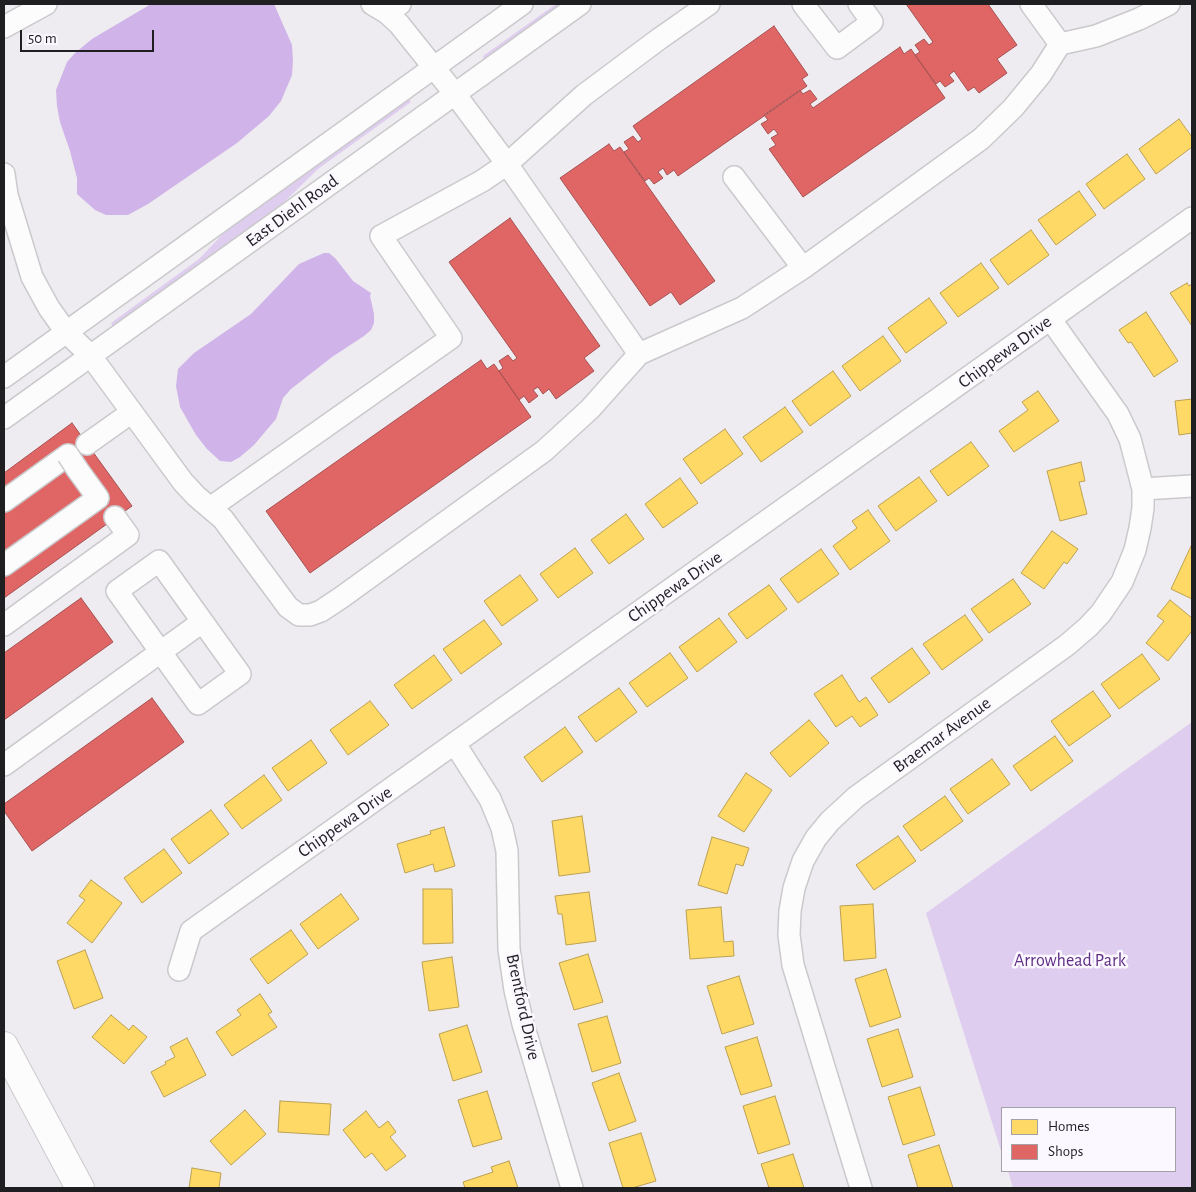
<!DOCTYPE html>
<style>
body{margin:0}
#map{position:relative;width:1196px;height:1192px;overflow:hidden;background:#eeecf0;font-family:"Alegreya Sans",sans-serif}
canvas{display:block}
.frame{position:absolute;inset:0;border:5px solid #1f1e21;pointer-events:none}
.legend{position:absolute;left:1001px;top:1107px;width:175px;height:65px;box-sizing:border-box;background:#fbf8ff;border:1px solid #a3a1a6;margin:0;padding:6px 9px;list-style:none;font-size:15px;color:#1f1e21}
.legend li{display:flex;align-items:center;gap:10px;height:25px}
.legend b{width:25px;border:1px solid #a3a1a6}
.scale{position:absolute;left:20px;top:30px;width:134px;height:22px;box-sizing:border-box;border:2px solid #1f1e21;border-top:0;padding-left:6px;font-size:15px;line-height:18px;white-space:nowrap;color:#1f1e21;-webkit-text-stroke:4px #fbf8ff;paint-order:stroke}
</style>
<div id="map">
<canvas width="1196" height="1192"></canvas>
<div class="frame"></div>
<ul class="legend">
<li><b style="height:14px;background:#ffd966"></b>Homes</li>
<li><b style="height:14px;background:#e06666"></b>Shops</li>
</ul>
<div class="scale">50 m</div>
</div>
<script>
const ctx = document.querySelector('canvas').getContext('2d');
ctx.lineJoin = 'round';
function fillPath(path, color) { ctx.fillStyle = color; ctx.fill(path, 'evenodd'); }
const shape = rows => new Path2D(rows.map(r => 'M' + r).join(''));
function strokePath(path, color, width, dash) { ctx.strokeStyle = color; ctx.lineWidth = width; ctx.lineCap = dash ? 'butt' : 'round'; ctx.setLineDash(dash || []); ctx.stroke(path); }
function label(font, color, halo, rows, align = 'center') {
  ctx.font = font + ' "Alegreya Sans",sans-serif'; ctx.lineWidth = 5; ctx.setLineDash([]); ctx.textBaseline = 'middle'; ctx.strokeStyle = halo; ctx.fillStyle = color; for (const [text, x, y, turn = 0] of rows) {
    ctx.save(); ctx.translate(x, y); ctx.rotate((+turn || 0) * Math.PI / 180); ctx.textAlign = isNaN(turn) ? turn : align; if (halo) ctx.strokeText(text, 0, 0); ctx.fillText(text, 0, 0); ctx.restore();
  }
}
fillPath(shape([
 [556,4,563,4,484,60,483,56],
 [408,98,411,102,318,169,274,212,113,327,111,323,199,259,234,222],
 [1192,722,1192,1188,1013,1188,1008,1171,1175,1171,1175,1108,1002,1108,1002,1154,926,913]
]), '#dfcdef');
fillPath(shape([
 [151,4,274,4,292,45,293,61,292,75,281,101,269,116,237,143,148,204,128,215,106,215,95,210,77,194,77,178,70,151,60,122,57,106,56,90,67,62,75,53,92,39],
 [324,253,329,253,335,258,353,281,371,293,370,296,374,314,374,323,371,330,364,336,332,357,291,389,283,398,276,419,254,445,240,457,231,462,220,461,207,449,196,435,180,407,176,386,178,369,194,353,251,314,299,264]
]), '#cfb3e9');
const homes = shape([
 [1179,119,1192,137,1192,147,1156,174,1139,149,1179,119],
 [1127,154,1145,179,1104,209,1086,184,1127,154],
 [1079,191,1096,215,1056,245,1038,220,1079,191],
 [1031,230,1049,255,1008,285,990,260,1031,230],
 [981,263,999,288,958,317,940,293,981,263],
 [1187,283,1189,286,1192,284,1192,326,1170,293,1187,283],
 [929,298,947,323,906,353,888,328,929,298],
 [1146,312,1178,361,1154,377,1131,342,1128,343,1119,330,1146,312],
 [883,336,901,361,860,391,842,366,883,336],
 [833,371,851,396,810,426,792,401,833,371],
 [1038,391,1059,421,1014,452,999,431,1028,410,1022,402,1038,391],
 [1192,399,1192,433,1179,435,1175,401,1192,399],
 [785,407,803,432,761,462,743,437,785,407],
 [725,429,743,454,701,484,683,459,725,429],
 [971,442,989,466,948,496,930,471,971,442],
 [1081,462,1085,481,1079,482,1087,514,1060,521,1047,471,1081,462],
 [919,477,937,501,896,531,878,506,919,477],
 [680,478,698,503,663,528,645,504,680,478],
 [868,510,890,541,850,570,833,546,857,528,852,521,868,510],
 [626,514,644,539,609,564,591,540,626,514],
 [1052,531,1078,549,1067,564,1064,562,1044,589,1021,573,1052,531],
 [1192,544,1192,599,1171,589,1192,544],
 [575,548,593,573,558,598,540,574,575,548],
 [821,549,839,574,798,603,780,579,821,549],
 [520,575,538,600,502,626,484,601,520,575],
 [1013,579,1031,604,989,633,971,609,1013,579],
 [769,585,787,609,747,639,728,614,769,585],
 [1170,600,1192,618,1192,631,1168,661,1146,643,1164,621,1157,616,1170,600],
 [965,615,983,640,942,670,923,644,965,615],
 [719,618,737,642,697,672,679,647,719,618],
 [484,620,502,644,461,674,443,649,484,620],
 [912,648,930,673,889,703,871,678,912,648],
 [670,653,688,678,647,707,629,683,670,653],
 [1142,654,1160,679,1119,709,1101,684,1142,654],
 [434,655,452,680,412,709,394,685,434,655],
 [842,675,859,702,866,697,878,715,860,727,852,716,836,727,814,694,842,675],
 [619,688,637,712,596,742,578,717,619,688],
 [1093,691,1111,716,1069,746,1051,721,1093,691],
 [370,701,389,725,348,755,330,730,370,701],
 [809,720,829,743,790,777,770,753,809,720],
 [565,727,583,752,542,782,524,757,565,727],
 [1055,736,1073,761,1031,791,1013,766,1055,736],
 [311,740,327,763,288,791,272,768,311,740],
 [992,759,1010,784,968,814,950,789,992,759],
 [746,773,772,790,744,832,718,816,746,773],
 [264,775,282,800,242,829,224,805,264,775],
 [945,796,963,821,921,851,903,826,945,796],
 [211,810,229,834,189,864,171,839,211,810],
 [582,816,590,872,559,876,552,821,582,816],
 [444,827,455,866,435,872,433,864,405,873,397,844,431,834,430,831,444,827],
 [898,836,916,861,874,890,856,865,898,836],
 [712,837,749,848,743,866,736,864,727,894,698,885,712,837],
 [164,849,182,873,142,903,124,878,164,849],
 [91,880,122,903,92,943,67,923,85,900,79,896,91,880],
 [423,889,452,889,453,943,423,944,423,889],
 [589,892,596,941,566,945,562,914,558,914,555,896,589,892],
 [341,894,359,919,318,949,300,924,341,894],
 [873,904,876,958,844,961,840,906,873,904],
 [721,907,724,942,733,941,734,956,690,959,686,910,721,907],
 [291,930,308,954,268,984,250,959,291,930],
 [85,950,103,998,74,1009,57,961,85,950],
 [588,954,603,1002,574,1010,559,963,588,954],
 [452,957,459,1007,429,1011,422,962,452,957],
 [886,969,901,1017,870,1027,855,979,886,969],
 [739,976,754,1024,722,1034,707,986,739,976],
 [260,994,272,1012,268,1014,277,1027,232,1056,216,1032,241,1015,237,1010,260,994],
 [111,1015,129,1030,133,1025,147,1037,124,1064,92,1037,111,1015],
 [607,1016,621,1063,592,1072,578,1024,607,1016],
 [467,1025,482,1072,453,1081,439,1034,467,1025],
 [898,1029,913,1077,882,1087,867,1039,898,1029],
 [757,1037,772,1086,741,1095,725,1047,757,1037],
 [187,1038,206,1075,164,1097,151,1072,166,1064,165,1062,175,1057,170,1047,187,1038],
 [619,1073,636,1121,609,1131,592,1083,619,1073],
 [920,1087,935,1135,903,1145,888,1097,920,1087],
 [487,1091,502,1139,473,1147,458,1100,487,1091],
 [775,1096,790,1144,758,1154,743,1106,775,1096],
 [280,1101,331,1104,329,1135,278,1132,280,1101],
 [245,1110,266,1134,231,1165,210,1141,245,1110],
 [366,1111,379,1128,388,1121,396,1132,390,1137,406,1156,386,1171,372,1153,365,1158,343,1130,366,1111],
 [641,1133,656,1181,632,1188,623,1188,609,1143,641,1133],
 [939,1145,953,1188,918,1188,908,1155,939,1145],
 [793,1154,804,1188,769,1188,761,1164,793,1154],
 [509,1161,518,1188,465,1188,463,1182,493,1172,491,1167,509,1161],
 [192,1168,221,1173,219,1188,189,1188,192,1168]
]);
fillPath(homes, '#ffd966');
strokePath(homes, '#bca151', 1);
const shops = shape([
 [906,4,988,4,1017,45,997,59,1007,73,979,93,974,87,968,91,954,71,949,75,954,81,945,87,940,81,936,84,915,55,920,52,915,45,924,39,929,45,933,42,906,4],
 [774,26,808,75,802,79,807,86,678,176,674,170,667,175,663,168,658,172,663,178,654,184,649,178,645,181,624,152,629,149,624,142,633,136,638,142,642,139,633,126,774,26],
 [900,47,904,54,911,49,945,98,803,197,769,149,776,145,771,138,778,134,774,129,768,134,761,124,768,120,764,115,800,90,803,94,810,90,817,99,810,104,813,108,900,47],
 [609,144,614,151,620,147,715,281,680,305,671,292,650,306,560,178,609,144],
 [510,218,600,346,584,358,594,371,556,399,549,389,543,394,538,387,533,390,538,396,529,403,524,396,519,400,499,371,503,368,499,361,508,355,513,361,517,358,449,262,510,218],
 [481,360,487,369,494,364,531,417,310,573,266,511,481,360],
 [72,423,132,506,4,598,4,473,72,423],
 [81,598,113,642,4,720,4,653,81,598],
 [152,698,184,742,32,851,4,811,4,804,152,698]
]);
fillPath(shops, '#e06666');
strokePath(shops, '#a65051', 1);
const minor = shape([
 [372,4,387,13],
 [400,4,387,13,399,24,455,94,507,164,639,354,742,308,803,268,981,139,1013,108,1041,74,1060,44],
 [803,4,837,48,872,22,859,4],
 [1031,4,1060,44,1096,36,1139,19,1169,4],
 [4,27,46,4],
 [4,174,7,195,32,277,49,308,66,332,90,355,183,482,196,496,223,519,288,607,299,615,310,615,321,611,342,597,544,451,590,409,639,354],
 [734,177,803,268],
 [4,377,522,4],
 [4,418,580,4],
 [87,444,132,412],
 [1143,489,1192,486],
 [4,501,68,455],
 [210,508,451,338,381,236,482,181,507,164,584,95,659,39,709,4],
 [159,561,240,674,198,704,117,591,159,561],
 [4,565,98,498,77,469],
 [4,625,128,535,115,517],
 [455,744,490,799,502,828,507,851,509,949,515,990,523,1024,572,1188],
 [4,765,202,622],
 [179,970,191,931,1192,218],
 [861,1188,793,965,789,935,790,911,794,888,803,861,816,838,830,821,856,797,1067,645,1088,627,1101,613,1122,582,1135,550,1140,528,1143,508,1143,489,1130,439,1118,414,1051,320]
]);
const major = shape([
 [4,1046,80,1188]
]);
strokePath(minor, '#cac9cc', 24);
strokePath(major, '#cac9cc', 30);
strokePath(minor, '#fcfcfd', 21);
strokePath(major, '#fcfcfd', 28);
const minorBridge = shape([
 [68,455,77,469]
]);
strokePath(minorBridge, '#cac9cc', 24, []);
strokePath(minorBridge, '#fcfcfd', 21);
label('18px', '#1f1e21', '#fbf8ff', [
 ["East Diehl Road",292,211,-36],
 ["Chippewa Drive",1005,352,-36],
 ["Chippewa Drive",675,587,-35],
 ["Braemar Avenue",942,735,-36],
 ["Chippewa Drive",345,822,-35],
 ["Brentford Drive",523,1007,78]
]);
label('18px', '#602e85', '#fbf8ff', [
 ["Arrowhead Park",1070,961]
]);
</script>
